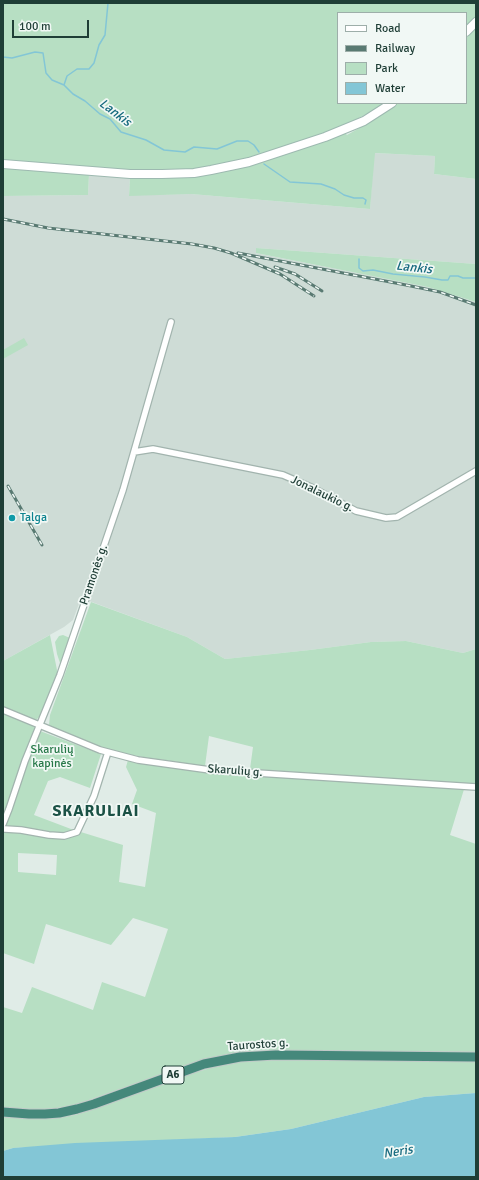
<!DOCTYPE html>
<meta charset="utf-8">
<style>
body{margin:0}
#map{position:relative;width:479px;height:1180px;overflow:hidden;background:#e0ece7;font-family:Signika,sans-serif}
canvas{display:block}
.frame{position:absolute;inset:0;border:4px solid #1f3e36;pointer-events:none}
.legend{position:absolute;left:337px;top:12px;width:130px;height:92px;box-sizing:border-box;background:#f1f8f5;border:1px solid #9daea9;margin:0;padding:5px 7px;list-style:none;font-size:12px;color:#1f3e36}
.legend li{display:flex;align-items:center;gap:8px;height:20px}
.legend b{width:20px;border:1px solid #9daea9}
.scale{position:absolute;left:12px;top:20px;width:77px;height:18px;box-sizing:border-box;border:2px solid #1f3e36;border-top:0;padding-left:5px;font-size:12px;line-height:14px;white-space:nowrap;color:#1f3e36;-webkit-text-stroke:3px #f1f8f5;paint-order:stroke}
</style>
<div id="map">
<canvas width="479" height="1180"></canvas>
<div class="frame"></div>
<ul class="legend">
<li><b style="height:5px;background:#fff"></b>Road</li>
<li><b style="height:5px;background:#597a72"></b>Railway</li>
<li><b style="height:11px;background:#b7dfc3"></b>Park</li>
<li><b style="height:11px;background:#83c6d6"></b>Water</li>
</ul>
<div class="scale">100 m</div>
</div>
<script>
const ctx = document.querySelector('canvas').getContext('2d');
ctx.lineJoin = 'round';
function fillPath(path, color) { ctx.fillStyle = color; ctx.fill(path, 'evenodd'); }
const shape = rows => new Path2D(rows.map(r => 'M' + r).join(''));
function strokePath(path, color, width, dash) { ctx.strokeStyle = color; ctx.lineWidth = width; ctx.lineCap = dash ? 'butt' : 'round'; ctx.setLineDash(dash || []); ctx.stroke(path); }
function label(font, color, halo, rows, align = 'center') {
  ctx.font = font + ' Signika,sans-serif'; ctx.lineWidth = 3.5; ctx.setLineDash([]); ctx.textBaseline = 'middle'; ctx.strokeStyle = halo; ctx.fillStyle = color; for (const [text, x, y, turn = 0] of rows) {
    ctx.save(); ctx.translate(x, y); ctx.rotate((+turn || 0) * Math.PI / 180); ctx.textAlign = isNaN(turn) ? turn : align; if (halo) ctx.strokeText(text, 0, 0); ctx.fillText(text, 0, 0); ctx.restore();
  }
}
fillPath(shape([
 [374,153,435,156,434,174,476,179,476,264,256,248,256,253,428,287,476,302,476,649,463,653,406,641,371,642,310,650,225,659,187,637,81,598,73,620,64,627,3,661,3,196,88,195,89,174,130,177,129,195,191,194,370,209]
]), '#cedcd6');
fillPath(shape([
 [3,3,476,3,476,18,466,28,466,13,338,13,338,103,384,103,374,110,353,121,339,127,347,135,370,122,397,103,466,103,466,38,476,27,476,179,434,174,435,156,375,153,370,209,191,194,129,196,130,177,89,174,88,195,3,196],
 [256,248,476,264,476,302,428,287,256,253],
 [24,338,28,345,3,359,3,350],
 [91,602,187,637,225,659,310,650,371,642,406,641,463,653,476,649,476,784,250,769,253,747,209,736,205,766,149,758,109,751,51,728,49,725,50,715],
 [50,635,58,675,42,714,36,720,27,718,3,707,3,661],
 [63,635,70,638,61,666,57,654,55,642,59,636],
 [3,713,31,725,40,731,101,754,90,788,60,777,48,781,34,815,71,829,123,845,119,882,145,887,156,813,132,804,137,790,126,767,128,760,156,765,465,786,450,835,476,844,476,1052,302,1050,257,1050,234,1053,201,1060,75,1105,51,1109,28,1110,3,1108,3,1007,22,1013,32,987,93,1010,102,982,145,997,168,929,133,918,111,945,46,924,34,964,3,953,3,824,6,817,3,815],
 [18,853,57,855,56,875,18,872],
 [262,1059,476,1061,476,1093,424,1097,291,1129,235,1137,13,1148,3,1151,3,1117,37,1119,61,1117,75,1115,100,1107,190,1074,221,1065,237,1062]
]), '#b7dfc3');
fillPath(shape([
 [476,1093,476,1177,3,1177,3,1151,13,1148,75,1143,235,1137,291,1129,424,1097]
]), '#83c6d6');
strokePath(shape([
 [3,57,12,58,35,52,43,53,46,73,52,80,64,85,73,94,85,101,100,114,110,119,121,132,146,140,164,150,185,152,194,147,217,149,237,141,248,141,254,145,259,152],
 [64,85,67,76,77,69,89,69,94,63,99,45,105,35,108,3],
 [264,164,290,182,321,184,335,189,344,195,354,198,363,198,366,200,365,204],
 [359,259,359,268,363,271,373,270,393,274,425,277,442,280,448,280,450,276,458,276,463,278,476,278]
]), '#83c6d6', 1.5);
const minor = shape([
 [134,452,153,449,283,475,313,488,356,511,386,518,397,517,476,471],
 [3,710,100,750,138,760,210,770,476,787],
 [3,824,9,809,25,761,60,675,123,490,171,322],
 [3,829,5,829,21,830,49,835,64,836,77,832,94,796,108,752]
]);
const secondary = shape([
 [466,32,476,22],
 [3,164,130,174,162,174,194,173,211,170,249,162,325,137,364,121,392,103]
]);
const trunk = shape([
 [3,1112,29,1114,45,1114,59,1113,77,1109,94,1104,204,1064,240,1057,276,1055,476,1057]
]);
strokePath(minor, '#a2b4ae', 8);
strokePath(secondary, '#9db9b0', 10);
strokePath(trunk, '#c0c9c7', 11);
strokePath(minor, '#fff', 5.5);
strokePath(secondary, '#fff', 8);
strokePath(trunk, '#45887b', 9);
const rail = shape([
 [3,219,48,228,192,244,214,248,231,253,280,274,314,296],
 [238,253,406,285,440,292,476,305],
 [275,267,295,274,322,291],
 [8,486,42,545]
]);
strokePath(rail, '#597a72', 3);
strokePath(rail, '#f1f8f5', 1.5, [4.5]);
for (const [x, y, r, color] of [
 [12,518,4,"#0f9aa8"]
]) { const dot = new Path2D(); dot.arc(x, y, r, 0, 2 * Math.PI); ctx.fillStyle = color; ctx.fill(dot); strokePath(dot, '#f1f8f5', 1.5); }
for (const [x, y, w] of [
 [173,1075,22]
]) { const box = new Path2D(); box.roundRect(x - w / 2, y - 9, w, 18, 3); ctx.fillStyle = '#f1f8f5'; ctx.fill(box); strokePath(box, '#1f3e36', 1); }
label('bold 11px', '#1f3e36', null, [
 ["A6",173,1075]
]);
label('12px', '#1f3e36', '#f1f8f5', [
 ["Jonalaukio g.",322,494,26],
 ["Pramonės g.",94,575,-71],
 ["Skarulių g.",235,771,4],
 ["Taurostos g.",258,1045,-4]
]);
label('12px', '#0d838f', '#f1f8f5', [
 ["Talga",20,518]
], 'left');
label('12px', '#267848', '#f1f8f5', [
 ["Skarulių",52,750],
 ["kapinės",52,764]
]);
label('italic 13px', '#15697e', '#f1f8f5', [
 ["Lankis",115,113,37],
 ["Lankis",414,268,6],
 ["Neris",398,1152,-9]
]);
ctx.letterSpacing = '1px';
label('bold 16px', '#1a5145', '#f1f8f5', [
 ["SKARULIAI",96,812]
]);
ctx.letterSpacing = '0px';
</script>
